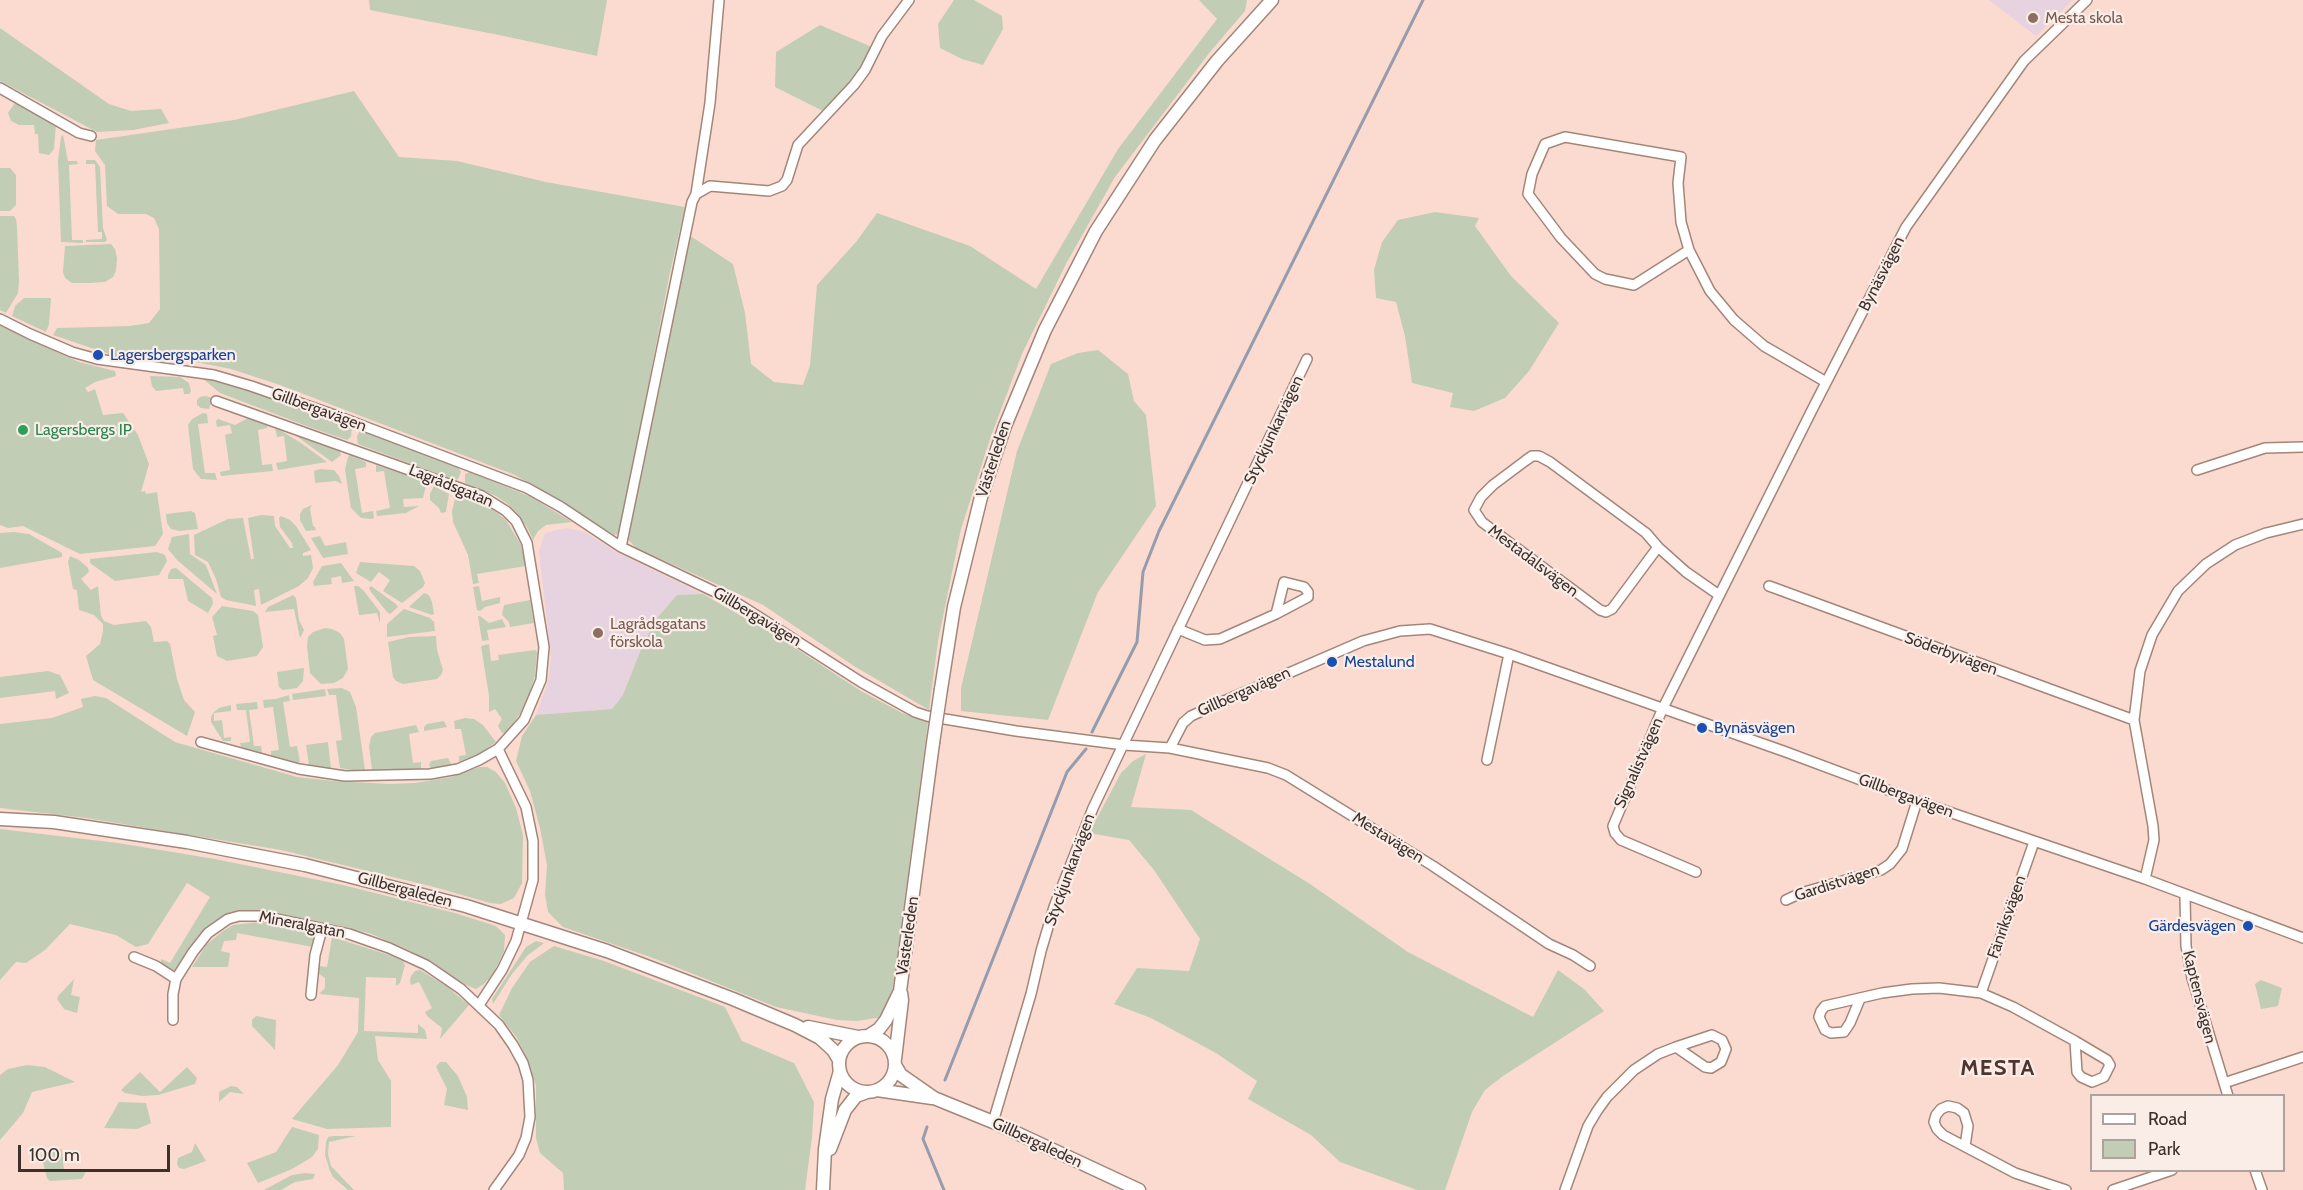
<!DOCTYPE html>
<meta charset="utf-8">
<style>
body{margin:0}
#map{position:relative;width:2303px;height:1190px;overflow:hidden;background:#fbdbcf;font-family:Cabin,sans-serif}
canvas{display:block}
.legend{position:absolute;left:2090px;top:1094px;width:195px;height:78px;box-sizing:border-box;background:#faede8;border:2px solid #aea29d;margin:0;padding:8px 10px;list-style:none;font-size:18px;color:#3d312c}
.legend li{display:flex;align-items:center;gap:12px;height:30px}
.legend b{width:30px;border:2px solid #aea29d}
.scale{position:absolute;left:18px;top:1145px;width:152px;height:27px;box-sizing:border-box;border:3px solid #3d312c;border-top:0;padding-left:8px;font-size:18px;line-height:21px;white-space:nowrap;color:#3d312c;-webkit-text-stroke:4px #faede8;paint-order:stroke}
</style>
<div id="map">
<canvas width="2303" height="1190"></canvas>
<ul class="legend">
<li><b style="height:8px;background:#fff"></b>Road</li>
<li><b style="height:16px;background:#c2cdb5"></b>Park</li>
</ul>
<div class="scale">100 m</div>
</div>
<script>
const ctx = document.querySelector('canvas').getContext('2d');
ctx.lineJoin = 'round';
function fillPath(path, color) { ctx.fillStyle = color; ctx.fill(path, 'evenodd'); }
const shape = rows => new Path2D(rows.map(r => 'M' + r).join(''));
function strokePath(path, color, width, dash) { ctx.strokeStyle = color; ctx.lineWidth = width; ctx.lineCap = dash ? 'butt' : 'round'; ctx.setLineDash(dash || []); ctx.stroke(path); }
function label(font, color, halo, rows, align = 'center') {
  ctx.font = font + ' Cabin,sans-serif'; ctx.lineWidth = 4.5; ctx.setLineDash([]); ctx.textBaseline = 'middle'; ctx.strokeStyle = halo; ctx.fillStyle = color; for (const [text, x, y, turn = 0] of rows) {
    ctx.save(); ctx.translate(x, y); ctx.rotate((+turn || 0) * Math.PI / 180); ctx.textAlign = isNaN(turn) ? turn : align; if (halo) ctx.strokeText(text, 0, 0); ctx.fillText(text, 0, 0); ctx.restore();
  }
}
fillPath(shape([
 [1989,0,2073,0,2036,36],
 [566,528,585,532,618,553,703,594,677,595,657,618,641,649,623,695,612,709,536,715,548,682,551,656,539,551,545,533]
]), '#e7d2e0');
fillPath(shape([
 [369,0,607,0,597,56,499,35,370,10],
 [954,0,974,0,1002,16,1003,29,983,65,962,59,940,48,938,24],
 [1199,0,1247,0,1245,11,1210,52,1115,177,1067,262,1022,354,991,436,961,529,938,641,929,710,854,666,763,605,636,548,627,538,637,481,659,392,689,235,733,264,745,313,751,364,774,382,803,385,810,365,817,285,856,242,877,213,970,246,1036,289,1118,149,1217,19],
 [820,25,872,47,861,69,837,102,825,112,775,87,776,52],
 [0,28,109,104,131,111,161,109,169,123,133,130,97,132,0,81],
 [354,91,399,157,457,161,546,182,685,207,669,277,620,533,614,535,515,475,280,385,231,369,186,360,124,357,109,354,53,335,57,328,130,326,149,323,160,309,159,229,154,218,146,214,118,214,107,206,105,165,95,151,96,140,234,120],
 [15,103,56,124,54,149,49,155,39,153,38,134,35,134,34,125,19,125,11,121,8,113],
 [63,135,68,161,77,161,78,164,69,165,72,240,83,240,83,243,61,242,58,161,61,137],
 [86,160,95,160,100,167,103,228,107,240,105,242,86,242,86,240,102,239,102,232,98,232,95,164,86,164],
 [0,168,10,168,16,175,16,205,10,211,0,211],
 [1435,212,1479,218,1475,226,1511,276,1559,323,1529,371,1505,398,1474,411,1450,407,1453,393,1412,383,1405,336,1396,302,1376,298,1374,270,1382,242,1398,220],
 [0,216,14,216,16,219,17,227,19,281,18,293,6,313,0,310],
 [111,244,115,249,117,258,116,271,113,277,105,282,89,283,72,283,65,278,63,272,65,246],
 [24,298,51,298,49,324,46,332,12,316,15,306],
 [0,326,79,362,115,371,116,376,95,382,85,388,88,392,95,389,103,415,123,413,138,435,149,464,141,492,145,491,146,494,157,492,163,534,155,546,80,554,23,526,8,528,0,525],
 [1098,350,1128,374,1134,401,1146,415,1156,506,1098,592,1048,720,961,711,961,688,1017,451,1051,364,1078,353],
 [150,376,180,377,189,383,191,391,189,394,184,394,183,388,156,391,152,386],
 [202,378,211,378,239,386,352,427,351,437,347,440,312,428,220,393],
 [205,396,213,398,209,409,201,408,197,405,197,400,200,397],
 [203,413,207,414,208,423,198,424,205,473,215,473,217,480,201,479,193,469,188,425,192,419],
 [248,418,268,425,267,428,258,430,262,465,272,464,273,471,221,476,220,472,230,470,225,435,232,433,230,425,217,427,216,421,218,419,235,425],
 [275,427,301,443,327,462,278,470,276,463,287,461,284,436,277,437],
 [360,430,458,467,461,472,458,479,456,480,446,477,358,444,357,437],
 [295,435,336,450,340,452,341,455,332,462],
 [350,455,366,462,366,467,355,469,362,513,373,511,374,518,372,519,361,518,351,508,345,470,348,457],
 [376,465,427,482,423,498,403,499,404,507,419,506,406,513,377,516,376,511,390,508,384,471,376,472],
 [320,469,334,470,339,476,342,484,336,481,315,483,314,471],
 [470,472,531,497,572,522,546,525,538,531,533,540,527,527,508,504,496,496,465,483,465,474],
 [434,486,449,494,446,512,441,513,439,508,430,500,430,494],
 [456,495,491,508,506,520,521,545,526,566,477,574,479,583,473,584,468,555,453,522,452,511],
 [312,505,310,509,313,526,315,527,316,530,306,531,300,520,300,514,303,509],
 [191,511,195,513,198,529,180,531,171,529,167,523,166,514],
 [261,515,274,516,275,526,290,548,293,548,292,543,280,527,279,518,281,516,290,520,296,526,311,550,303,553,303,556,311,555,313,568,308,578,299,586,261,605,259,589,254,590,256,606,226,600,221,597,216,579,208,562,195,555,194,535,228,519,243,518,251,559,254,559,248,518],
 [14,532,29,534,62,553,62,557,0,568,0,533],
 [189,534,190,554,206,565,217,594,177,560,168,549,172,537],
 [320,536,325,546,346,542,348,554,323,558,311,538],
 [157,552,165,555,167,561,159,575,152,576,115,581,90,563,90,559],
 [70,556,79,560,88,568,89,572,81,579,91,590,98,586,101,616,104,621,114,625,146,621,151,627,154,642,167,641,170,644,177,679,184,700,195,712,187,736,93,680,86,656,100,644,103,631,103,624,94,615,79,610,77,590,73,589,68,562],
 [360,562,414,566,420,571,425,583,423,587,402,603,383,591,390,580,379,572,371,582,356,573],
 [341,563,354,581,342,583,341,576,331,578,332,584,314,586,313,582,322,566],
 [176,568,212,598,213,603,208,613,188,601,183,579,168,579,168,575,171,569],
 [354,586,358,586,364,591,380,612,380,623,377,613,359,615],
 [371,586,396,604,398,607,390,614,387,612,371,592,369,588],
 [479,586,482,601,500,597,500,603,485,607,480,611,477,610,473,587],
 [424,593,429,595,432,602,434,614,432,615,409,607],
 [703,594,783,640,861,691,902,713,928,722,893,988,883,1019,876,1018,857,1021,837,1020,776,1007,653,958,563,927,548,912,545,895,547,865,540,828,530,791,516,761,522,736,536,715,612,709,623,695,641,649,657,618,677,595],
 [293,595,296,598,299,620,304,630,300,638,294,609,265,612,268,607],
 [530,600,534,623,510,627,509,622,502,615,504,605],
 [222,606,253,611,258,615,263,647,257,656,227,661,217,656,213,636,217,635,212,617],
 [404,609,430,618,434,622,435,631,387,637,387,624],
 [478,616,480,616,489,623,502,619,506,627,487,630,489,640,482,641],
 [325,628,332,629,340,633,344,639,348,669,343,678,334,683,321,684,310,673,307,646,308,637,313,632],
 [436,636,437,650,443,670,441,675,437,679,403,684,396,681,393,677,388,642,409,637],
 [489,644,491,661,499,660,498,655,535,650,537,652,535,676,529,695,522,711,506,733,502,733,498,726,502,719,495,709,489,712,489,696,481,646],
 [304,668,303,681,297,688,283,690,279,687,277,672],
 [48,671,60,675,69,693,56,699,55,691,0,698,0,677],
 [342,688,350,692,356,707,365,770,363,772,340,768,336,741,342,740,336,695,329,695,327,689],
 [325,689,326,696,293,700,292,694],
 [289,695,290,701,283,702,290,747,297,746,300,762,297,763,271,756,271,751,279,750,273,707,264,708,263,700,276,699],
 [95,696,106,698,175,742,297,777,334,781,389,784,415,783,451,777,479,767,487,767,496,772,505,783,516,808,523,835,522,883,514,898,501,904,490,903,434,887,281,850,86,818,0,808,0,724,52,718,83,707,81,699],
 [257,702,258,709,249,710,254,746,261,746,262,753,241,747,240,743,250,742,246,710,237,710,236,704],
 [231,705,231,711,214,713,214,721,222,720,224,738,231,737,231,741,223,741,211,722,211,717,214,712,219,708],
 [465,718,474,719,483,725,496,742,476,756,459,762,459,756,466,755,461,729,455,729,454,721],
 [444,721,447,727,424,731,424,727,427,724],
 [416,725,419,732,409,734,413,763,421,762,421,770,375,772,372,770,369,746,371,737,375,733],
 [328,742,331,769,309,765,306,745],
 [1146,754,1131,807,1191,810,1310,884,1408,952,1533,1017,1558,970,1584,989,1604,1011,1503,1076,1485,1090,1472,1112,1445,1190,1417,1190,1340,1162,1311,1135,1248,1099,1257,1081,1216,1053,1151,1018,1114,1004,1137,968,1189,971,1200,939,1154,870,1129,840,1089,833,1121,773,1133,761],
 [448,758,451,764,449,766,431,768,429,765,431,761],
 [0,829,118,843,215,859,343,885,455,913,496,926,505,935,504,951,493,974,484,984,476,989,466,985,411,951,369,933,276,913,246,910,226,914,211,924,196,938,178,968,173,971,165,968,161,964,161,959,170,963,210,897,187,883,148,944,136,947,116,935,70,924,45,950,26,963,16,962,0,980],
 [260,922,309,932,315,934,316,940,313,947,237,933,236,940,224,941,221,951,230,953,228,967,192,967,207,944,223,931,233,925],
 [332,937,389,955,403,961,405,965,400,983,396,986,396,978,366,977,364,1031,418,1033,418,1024,425,1030,427,1039,375,1036,378,1060,391,1081,391,1127,327,1129,292,1119,338,1065,358,1032,359,998,319,994,325,988,325,978,319,974,319,966,327,967],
 [536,941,544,943,527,956,512,974,493,1004,492,999,526,947],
 [554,946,604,961,725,1007,742,1041,794,1063,814,1102,812,1138,805,1190,564,1190,563,1173,540,1153,536,1138,536,1086,529,1063,517,1038,499,1015,512,988,530,962],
 [420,970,446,986,469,1005,440,1039,442,1028,427,1016,425,1012,432,1008,419,982,411,985,410,981,411,976,415,971],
 [74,979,71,995,80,997,77,1013,64,1009,57,999,59,995],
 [2261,980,2282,988,2278,1006,2261,1009,2255,984],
 [256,1016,276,1020,275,1050,252,1026,252,1020],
 [440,1062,446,1062,458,1076,467,1097,468,1110,444,1105,447,1089,436,1067],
 [27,1065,45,1067,75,1082,32,1092,23,1113,0,1140,0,1075,8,1069],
 [187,1067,197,1078,195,1084,158,1095,142,1096,125,1093,121,1090,140,1072,160,1092],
 [231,1086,237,1087,244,1094,230,1092,219,1102,219,1092],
 [119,1102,146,1103,151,1123,137,1129,104,1128],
 [292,1127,319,1135,318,1149,312,1157,292,1169,258,1183,247,1163,276,1152],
 [334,1136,356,1136,329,1142,328,1154,331,1166,354,1190,348,1190,333,1177,330,1171,325,1155,326,1142,328,1137],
 [195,1143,206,1161,184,1169,179,1168,177,1164,178,1158,192,1152],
 [62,1149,64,1170,87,1169,82,1179,50,1181,47,1178,41,1155,47,1151],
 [305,1173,315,1174,313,1179,295,1182,281,1190,264,1190,292,1175]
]), '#c2cdb5');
strokePath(shape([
 [1092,732,1137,642,1143,572,1159,531,1423,0],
 [945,1080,1067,772,1086,749],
 [927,1127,923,1139,944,1190]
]), '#949cad', 3);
const street = shape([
 [0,88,79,133,91,136],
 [696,194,710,186,769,191,782,186,787,180,798,145,854,85,865,70,882,36,909,0],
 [1689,250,1634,285,1605,279,1595,274,1561,238,1528,194,1532,174,1545,144,1565,137,1681,157,1678,183,1681,222,1689,250,1710,291,1734,320,1764,346,1826,382],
 [0,319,30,334,72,352,97,359,214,375,251,386,340,417,527,488,561,507,621,547,734,601,861,682,915,712,927,716,1016,731,1124,745,1170,748,1268,768,1286,775,1433,866,1549,944,1573,955,1590,966],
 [2197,470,2265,448,2303,447],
 [621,547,692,202,696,194,710,103,719,0],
 [1658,547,1646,533,1550,462,1539,456,1532,456,1525,461,1493,485,1481,497,1474,510,1482,522,1600,610,1606,612,1612,609,1658,547,1686,572,1719,595],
 [1769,586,2134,720],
 [1178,629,1205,640,1220,639,1276,614,1308,597,1308,592,1304,587,1284,582,1276,614],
 [201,742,299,769,345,776,430,774,458,769,479,760,498,749,524,720,541,680,544,647,527,543,516,521,506,511,482,496,216,401],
 [1170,748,1183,723,1191,716,1224,701,1363,641,1400,631,1430,629,1509,654,1786,752,1917,801,2145,879,2303,938],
 [1487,760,1509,654],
 [1696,872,1621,840,1615,833,1613,826,1662,710,1813,408,1906,227,2024,61,2087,0],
 [2145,879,2154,840,2153,826,2134,720,2140,671,2152,635,2178,591,2206,564,2235,545,2266,533,2303,524],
 [2185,896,2186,946,2192,978,2228,1096],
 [1786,900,1801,893,1881,870,1890,864,1902,849,1917,801],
 [134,957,156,966,176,979],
 [1981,993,2034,842],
 [311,995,315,955,322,929],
 [1860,999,1850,1023,1844,1032,1831,1033,1825,1030,1819,1017,1821,1011,1825,1006,1882,993,1912,989,1939,988,1981,993,2013,1007,2075,1041,2077,1072,2081,1077,2092,1082,2104,1077,2110,1065,2107,1060,2075,1041],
 [479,1005,502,970,516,941,533,880,533,841,526,807,498,749],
 [173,1020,173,994,176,979,193,952,208,933,228,919,239,916,263,916,349,934,389,948,426,965,461,989,499,1025,513,1045,523,1063,528,1080,530,1117,526,1138,519,1155,494,1190],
 [2224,1083,2303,1057],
 [993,1122,1031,994,1041,951,1054,907,1093,808,1307,359],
 [1965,1146,1968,1126,1964,1113,1957,1108,1948,1106,1941,1109,1936,1115,1934,1122,1937,1129,1943,1135,2015,1173,2066,1190],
 [2255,1170,2262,1190],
 [1565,1190,1588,1126,1597,1111,1607,1097,1634,1070,1658,1054,1676,1047,1712,1035,1722,1040,1726,1049,1721,1062,1711,1068,1705,1067,1676,1047],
 [2113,1190,2172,1170]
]);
const secondary = shape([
 [941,689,954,607,981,497,1005,426,1045,330,1096,231,1155,140,1217,61,1272,0],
 [0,819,54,822,187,842,305,865,466,906,607,951,733,999,795,1025,820,1038,833,1050,839,1060],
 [808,1027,858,1037],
 [868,1036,879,1029,886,1020,900,991,933,743],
 '839 1064a28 28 0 1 1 56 0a28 28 0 1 1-56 0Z',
 [895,1059,902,1000,901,993],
 [895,1065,901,1075,934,1098,993,1122,1139,1190],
 [877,1090,932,1098],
 [830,1149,845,1110,856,1096,867,1092],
 [823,1190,825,1149,832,1099,840,1071]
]);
strokePath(street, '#a3867a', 12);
strokePath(secondary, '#a3867a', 15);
strokePath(street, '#fff', 9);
strokePath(secondary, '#fff', 12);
const secondaryBridge = shape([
 [933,743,941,689]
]);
strokePath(secondaryBridge, '#a3867a', 15, []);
strokePath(secondaryBridge, '#fff', 12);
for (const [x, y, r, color] of [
 [2033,18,6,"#8d6e63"],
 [98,355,6,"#1a4fb4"],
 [23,430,6,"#2e9e5b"],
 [598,633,6,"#8d6e63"],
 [1332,662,6,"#1a4fb4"],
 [1702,728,6,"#1a4fb4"],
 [2248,926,6,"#1a4fb4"]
]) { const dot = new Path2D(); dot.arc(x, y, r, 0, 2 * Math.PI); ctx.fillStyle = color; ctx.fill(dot); strokePath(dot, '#faede8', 2); }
label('16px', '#785e54', '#faede8', [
 ["Mesta skola",2045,18],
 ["Lagrådsgatans",610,624],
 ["förskola",610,642]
], 'left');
label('16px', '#3d312c', '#faede8', [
 ["Bynäsvägen",1882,274,-63],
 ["Gillbergavägen",319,410,20],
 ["Styckjunkarvägen",1274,430,-65],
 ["Västerleden",994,459,-72],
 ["Lagrådsgatan",451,486,22],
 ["Mestadalsvägen",1533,561,37],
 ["Gillbergavägen",757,617,31],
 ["Söderbyvägen",1951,654,20],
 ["Gillbergavägen",1244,692,-24],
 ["Signalistvägen",1639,763,-66],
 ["Gillbergavägen",1906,796,20],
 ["Mestavägen",1388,838,32],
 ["Styckjunkarvägen",1070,870,-70],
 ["Gardistvägen",1837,883,-18],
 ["Gillbergaleden",405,890,15],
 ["Fänriksvägen",2007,917,-71],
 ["Mineralgatan",302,925,11],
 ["Västerleden",908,936,-82],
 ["Kaptensvägen",2199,997,76],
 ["Gillbergaleden",1037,1143,25]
]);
label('16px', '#164399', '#faede8', [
 ["Lagersbergsparken",110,355],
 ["Mestalund",1344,662],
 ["Bynäsvägen",1714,728],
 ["Gärdesvägen",2236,926,"right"]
], 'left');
label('16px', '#27864d', '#faede8', [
 ["Lagersbergs IP",35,430]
], 'left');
ctx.letterSpacing = '1.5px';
label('bold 22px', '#4f352c', '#faede8', [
 ["MESTA",1998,1069]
]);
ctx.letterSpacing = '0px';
</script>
